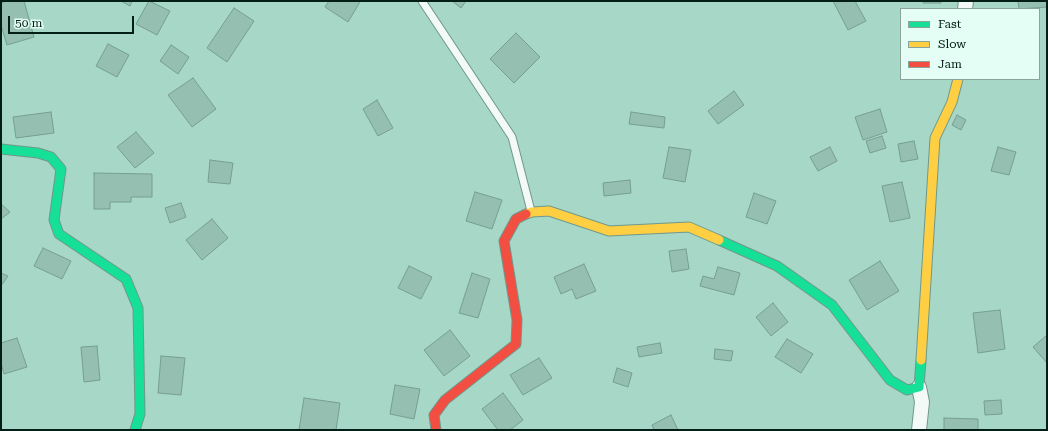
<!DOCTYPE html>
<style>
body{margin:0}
#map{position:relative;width:1048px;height:431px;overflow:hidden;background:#a6d7c7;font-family:"Roboto Serif",serif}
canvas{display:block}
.frame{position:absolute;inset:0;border:2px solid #021e16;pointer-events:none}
.legend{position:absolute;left:900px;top:8px;width:140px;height:72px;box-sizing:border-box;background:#e5fef5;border:1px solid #8aa49c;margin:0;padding:5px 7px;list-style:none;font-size:12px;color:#021e16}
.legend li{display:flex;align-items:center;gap:8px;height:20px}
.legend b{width:20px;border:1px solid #8aa49c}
.scale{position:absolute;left:8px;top:16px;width:126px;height:18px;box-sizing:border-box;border:2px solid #021e16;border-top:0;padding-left:5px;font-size:12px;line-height:14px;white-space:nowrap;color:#021e16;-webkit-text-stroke:3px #e5fef5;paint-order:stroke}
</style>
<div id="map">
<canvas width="1048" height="431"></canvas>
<div class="frame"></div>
<ul class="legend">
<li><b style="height:5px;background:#16e098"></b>Fast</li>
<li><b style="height:5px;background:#ffcf43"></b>Slow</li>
<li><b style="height:5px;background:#f24e42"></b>Jam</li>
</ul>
<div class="scale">50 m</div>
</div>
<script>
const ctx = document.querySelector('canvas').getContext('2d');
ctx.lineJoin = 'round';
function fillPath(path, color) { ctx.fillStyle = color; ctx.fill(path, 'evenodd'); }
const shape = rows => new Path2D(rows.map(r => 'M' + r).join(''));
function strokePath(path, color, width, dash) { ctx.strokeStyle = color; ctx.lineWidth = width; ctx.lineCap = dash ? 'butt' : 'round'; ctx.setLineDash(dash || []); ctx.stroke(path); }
const building = shape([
 [7,1,24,1,34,37,7,45,1,25,1,3,7,1],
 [121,1,132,1,130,6,121,1],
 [149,1,170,11,157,35,136,24,149,1],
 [329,1,358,1,360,2,348,22,325,7,329,1],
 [452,1,466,1,461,8,452,1],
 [833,1,855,1,866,21,848,30,833,1],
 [923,1,941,1,941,3,923,3,923,1],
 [1018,1,1047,1,1047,7,1019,9,1018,1],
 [234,8,254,21,227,62,207,48,234,8],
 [516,33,540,57,514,83,490,59,516,33],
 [108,44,129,55,117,77,96,66,108,44],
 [171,45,189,57,178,74,160,61,171,45],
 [193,78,216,109,192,127,168,95,193,78],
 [734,91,744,105,718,124,708,111,734,91],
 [377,100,393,128,378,136,363,109,377,100],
 [880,109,887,132,863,140,855,117,880,109],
 [51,112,54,133,16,138,13,117,51,112],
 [631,112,665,117,664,128,629,124,631,112],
 [957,115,966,120,961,130,952,125,957,115],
 [136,132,154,153,135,168,117,147,136,132],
 [882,136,886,148,870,153,866,141,882,136],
 [914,141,918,159,901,162,898,144,914,141],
 [669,147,691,150,685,182,663,178,669,147],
 [830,147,837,161,818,171,810,157,830,147],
 [998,147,1016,152,1009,175,991,171,998,147],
 [210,160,233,163,230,184,208,182,210,160],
 [94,173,152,174,152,197,131,197,131,202,110,202,110,209,94,209,94,173],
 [630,180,631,193,604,196,603,183,630,180],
 [902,182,910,218,890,222,882,186,902,182],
 [475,192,502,200,492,229,466,221,475,192],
 [754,193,776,201,767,224,746,217,754,193],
 [181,203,186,217,170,223,165,208,181,203],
 [1,204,10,212,1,219,1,204],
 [212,219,228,238,202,260,186,240,212,219],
 [43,248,71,261,62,279,34,266,43,248],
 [686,249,689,269,672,272,669,251,686,249],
 [880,261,899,291,867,310,849,280,880,261],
 [584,264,596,291,576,299,572,289,561,294,554,277,584,264],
 [409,266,432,277,421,299,398,288,409,266],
 [718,267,740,273,734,295,700,286,703,276,714,279,718,267],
 [1,273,8,276,1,286,1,273],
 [472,273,490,279,478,318,459,313,472,273],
 [773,303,788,322,771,336,756,317,773,303],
 [1000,310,1005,349,978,353,973,313,1000,310],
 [450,330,470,356,444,376,424,350,450,330],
 [1047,335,1047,363,1033,347,1047,335],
 [17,338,27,367,4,374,1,363,1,343,17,338],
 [787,339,813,354,801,373,775,357,787,339],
 [660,343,662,353,639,357,637,347,660,343],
 [97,346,100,380,84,382,81,347,97,346],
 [715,349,733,351,731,361,714,359,715,349],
 [161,356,185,358,181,395,158,393,161,356],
 [539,358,552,378,523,395,510,375,539,358],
 [617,368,632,373,628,387,613,382,617,368],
 [395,385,420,389,414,419,390,414,395,385],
 [503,393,523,420,510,430,498,430,482,409,503,393],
 [304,398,340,403,336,430,299,430,304,398],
 [1001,400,1002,414,985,415,984,401,1001,400],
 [671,415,678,430,654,430,652,425,671,415],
 [944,418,978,419,978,430,944,430,944,418]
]);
fillPath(building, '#95bfb1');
strokePath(building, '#769e92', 1);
const lane = shape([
 [422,1,512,137,531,211]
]);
const street = shape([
 [965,9,966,1],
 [919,430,922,402,919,387]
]);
const fast = shape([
 [1,149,38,153,51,157,61,169,54,220,59,234,126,279,138,308,140,414,135,430],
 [719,240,777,266,832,305,890,380,907,390,919,387,921,360]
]);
const slow = shape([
 [526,214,532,212,549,211,609,231,689,227,719,240],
 [921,360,935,138,952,102,958,79]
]);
const jam = shape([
 [436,430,434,415,445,400,516,344,517,320,504,241,516,219,526,214]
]);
strokePath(lane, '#70988c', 9);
strokePath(street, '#70988c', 16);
strokePath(fast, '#70988c', 11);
strokePath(slow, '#70988c', 11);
strokePath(jam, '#70988c', 11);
strokePath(lane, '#f2f9f7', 7);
strokePath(street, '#f2f9f7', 14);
strokePath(fast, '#16e098', 9);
strokePath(slow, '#ffcf43', 9);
strokePath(jam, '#f24e42', 9);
</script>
